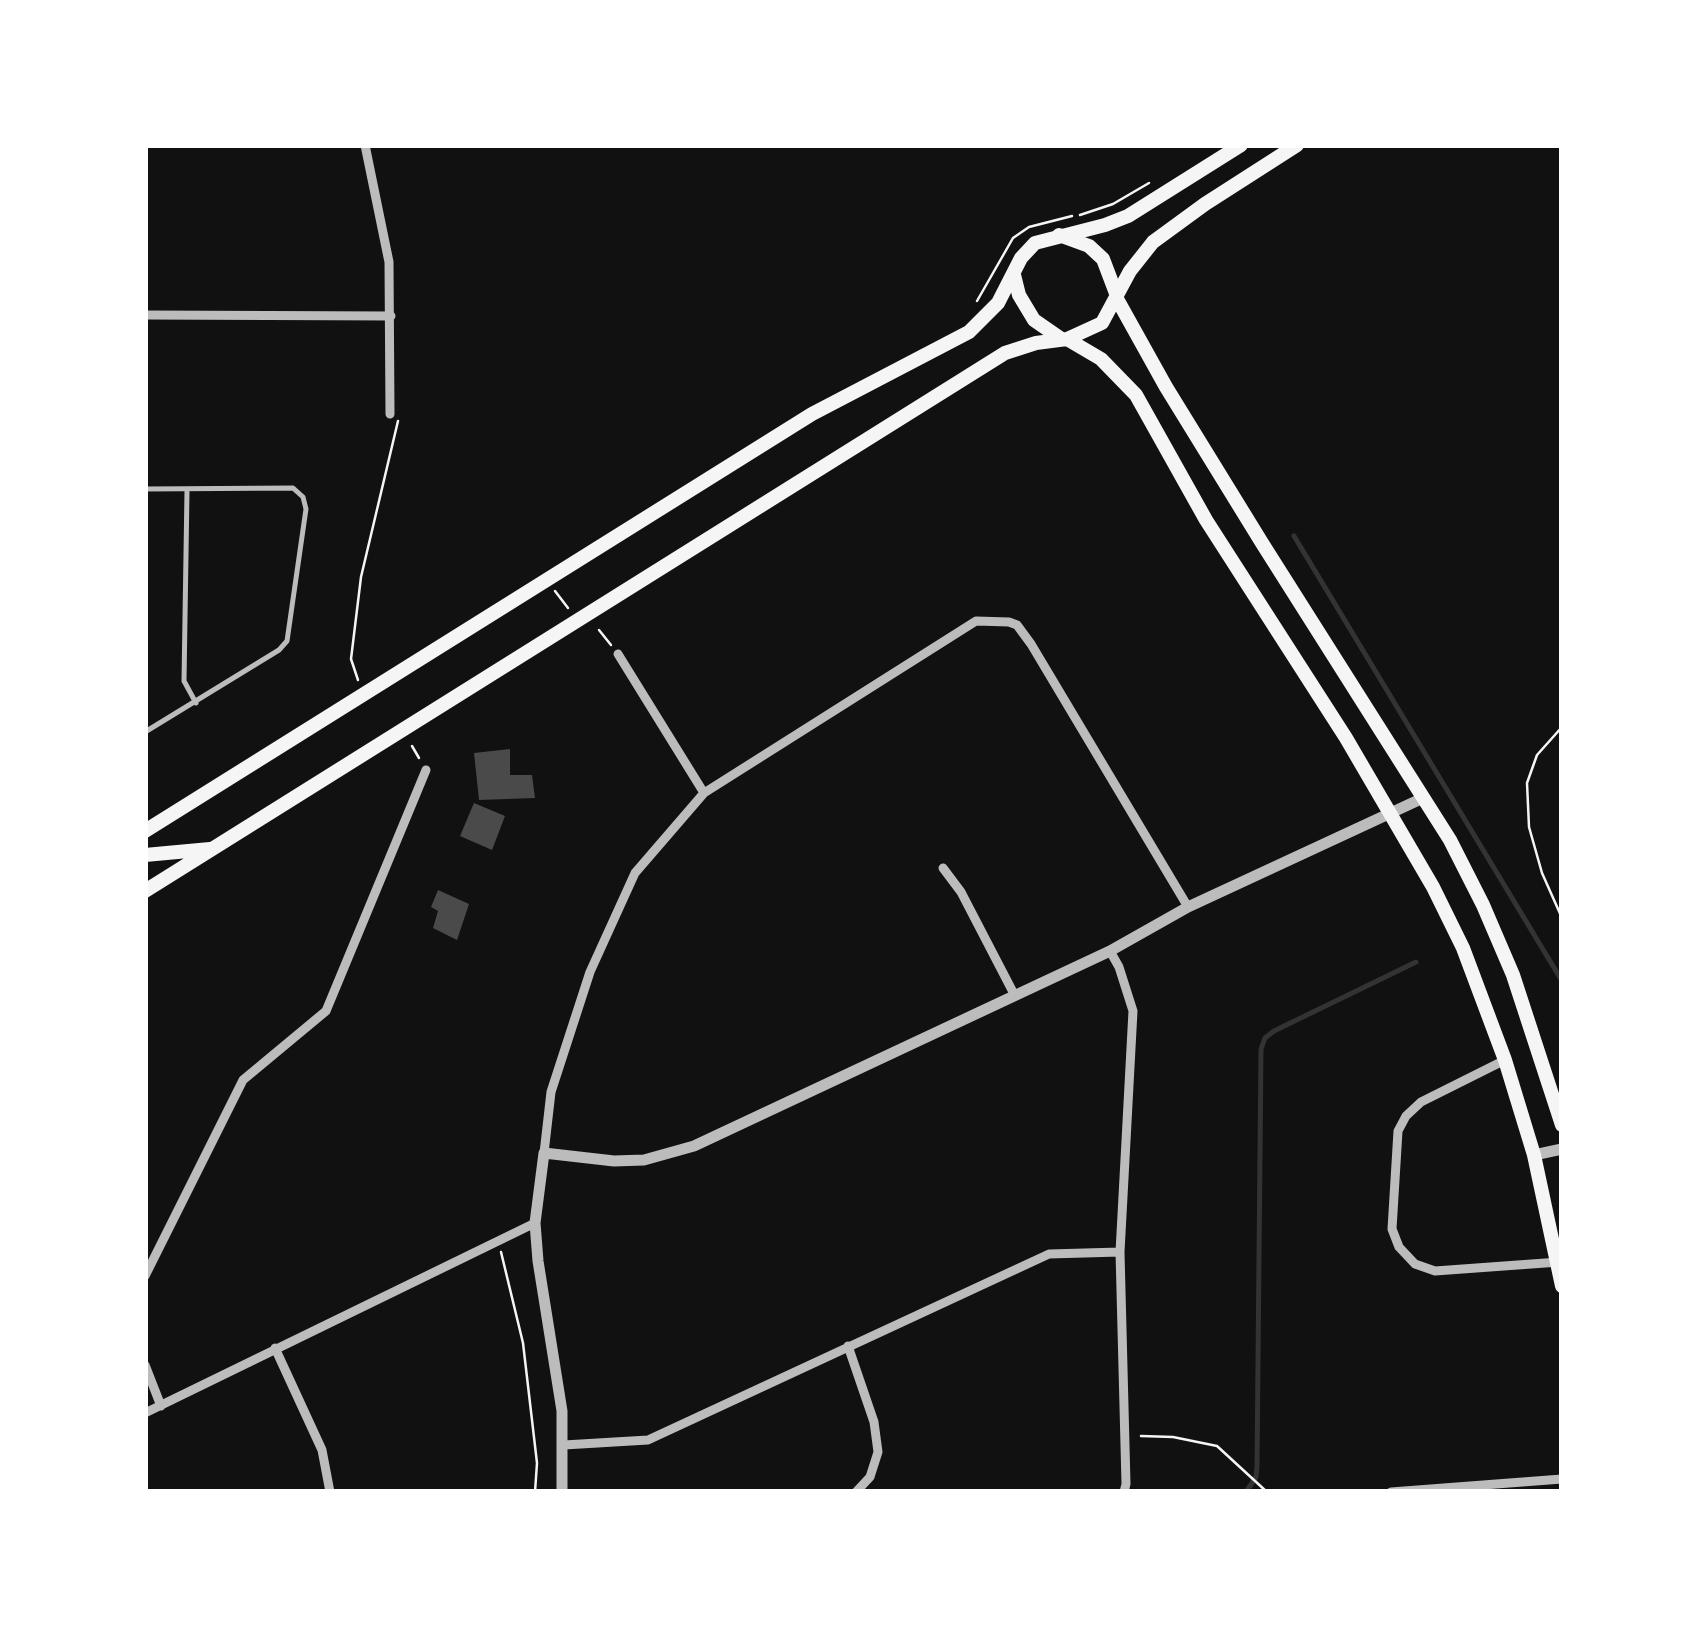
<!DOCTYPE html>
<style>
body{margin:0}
#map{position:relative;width:1707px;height:1637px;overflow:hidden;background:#111;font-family:"PT Sans Narrow",sans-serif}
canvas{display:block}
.frame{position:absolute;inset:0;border:148px solid #fff;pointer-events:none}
</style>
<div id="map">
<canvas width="1707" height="1637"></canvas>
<div class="frame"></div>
</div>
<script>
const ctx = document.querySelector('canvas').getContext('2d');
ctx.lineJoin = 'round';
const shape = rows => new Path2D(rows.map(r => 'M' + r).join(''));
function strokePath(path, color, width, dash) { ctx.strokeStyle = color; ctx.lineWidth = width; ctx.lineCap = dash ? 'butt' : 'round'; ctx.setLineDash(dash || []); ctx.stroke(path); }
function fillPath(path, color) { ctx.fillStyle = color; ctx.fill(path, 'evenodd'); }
strokePath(shape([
 [1294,536,1562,981],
 [1246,1492,1256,1477,1257,1466,1261,1049,1265,1038,1274,1031,1416,962]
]), '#333', 5);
fillPath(shape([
 [510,749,510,775,532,775,535,798,479,800,474,753],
 [474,803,505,816,492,850,460,836],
 [438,890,469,904,457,940,433,928,438,911,431,907]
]), '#4a4a4a');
strokePath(shape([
 [1080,215,1113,204,1149,183],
 [977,301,1013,238,1029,227,1072,216],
 [555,591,568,608],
 [599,630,611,645],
 [358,680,351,659,361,577,398,421],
 [1562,727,1537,755,1527,783,1529,827,1542,873,1562,918],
 [412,746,419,758],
 [501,1252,523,1343,537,1463,535,1492],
 [1141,1436,1173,1437,1217,1446,1267,1492]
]), '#f5f5f5', 2.5);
strokePath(shape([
 [145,489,293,488,303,497,306,509,287,641,279,650,145,732],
 [187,491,184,681,196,703]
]), '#bcbcbc', 5);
strokePath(shape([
 [365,145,389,262,390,414],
 [145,315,391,316],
 [704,793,976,621,1009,622,1017,625,1031,644,1188,907],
 [943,868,961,892,1014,994],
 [1110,951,1119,967,1133,1011,1120,1252,1126,1484,1124,1492],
 [1505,1060,1421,1102,1406,1116,1398,1131,1392,1229,1399,1247,1415,1264,1435,1271,1559,1262],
 [544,1153,551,1092,590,972,635,873,704,793,618,654],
 [145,1276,243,1080,326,1011,426,770],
 [848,1346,874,1422,878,1452,870,1477,856,1492],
 [275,1348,322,1450,330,1492],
 [145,1365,161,1406],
 [145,1413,535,1223],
 [564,1445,648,1440,1049,1254,1120,1252],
 [1391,1492,1562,1479]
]), '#bcbcbc', 9);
strokePath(shape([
 [1534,1155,1562,1149],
 [562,1492,562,1411,538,1261,535,1223,544,1153,614,1161,644,1160,694,1146,1110,951,1188,907,1423,798]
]), '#bcbcbc', 11);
strokePath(shape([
 [1059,235,1089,246,1103,259,1117,296],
 [1014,275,1019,295,1034,320,1060,338],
 [1117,299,1166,387,1262,543,1450,840,1483,905,1513,975,1562,1125],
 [1067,339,1101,359,1136,395,1206,520,1346,738,1433,887,1463,948,1505,1060,1534,1155,1562,1286],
 [145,831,812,414,969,332,998,303,1021,258,1035,243,1105,225,1128,216,1241,145],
 [145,855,210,849],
 [145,891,1005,353,1036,343,1067,339,1102,323,1130,271,1153,242,1205,204,1297,145]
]), '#f5f5f5', 14);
</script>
